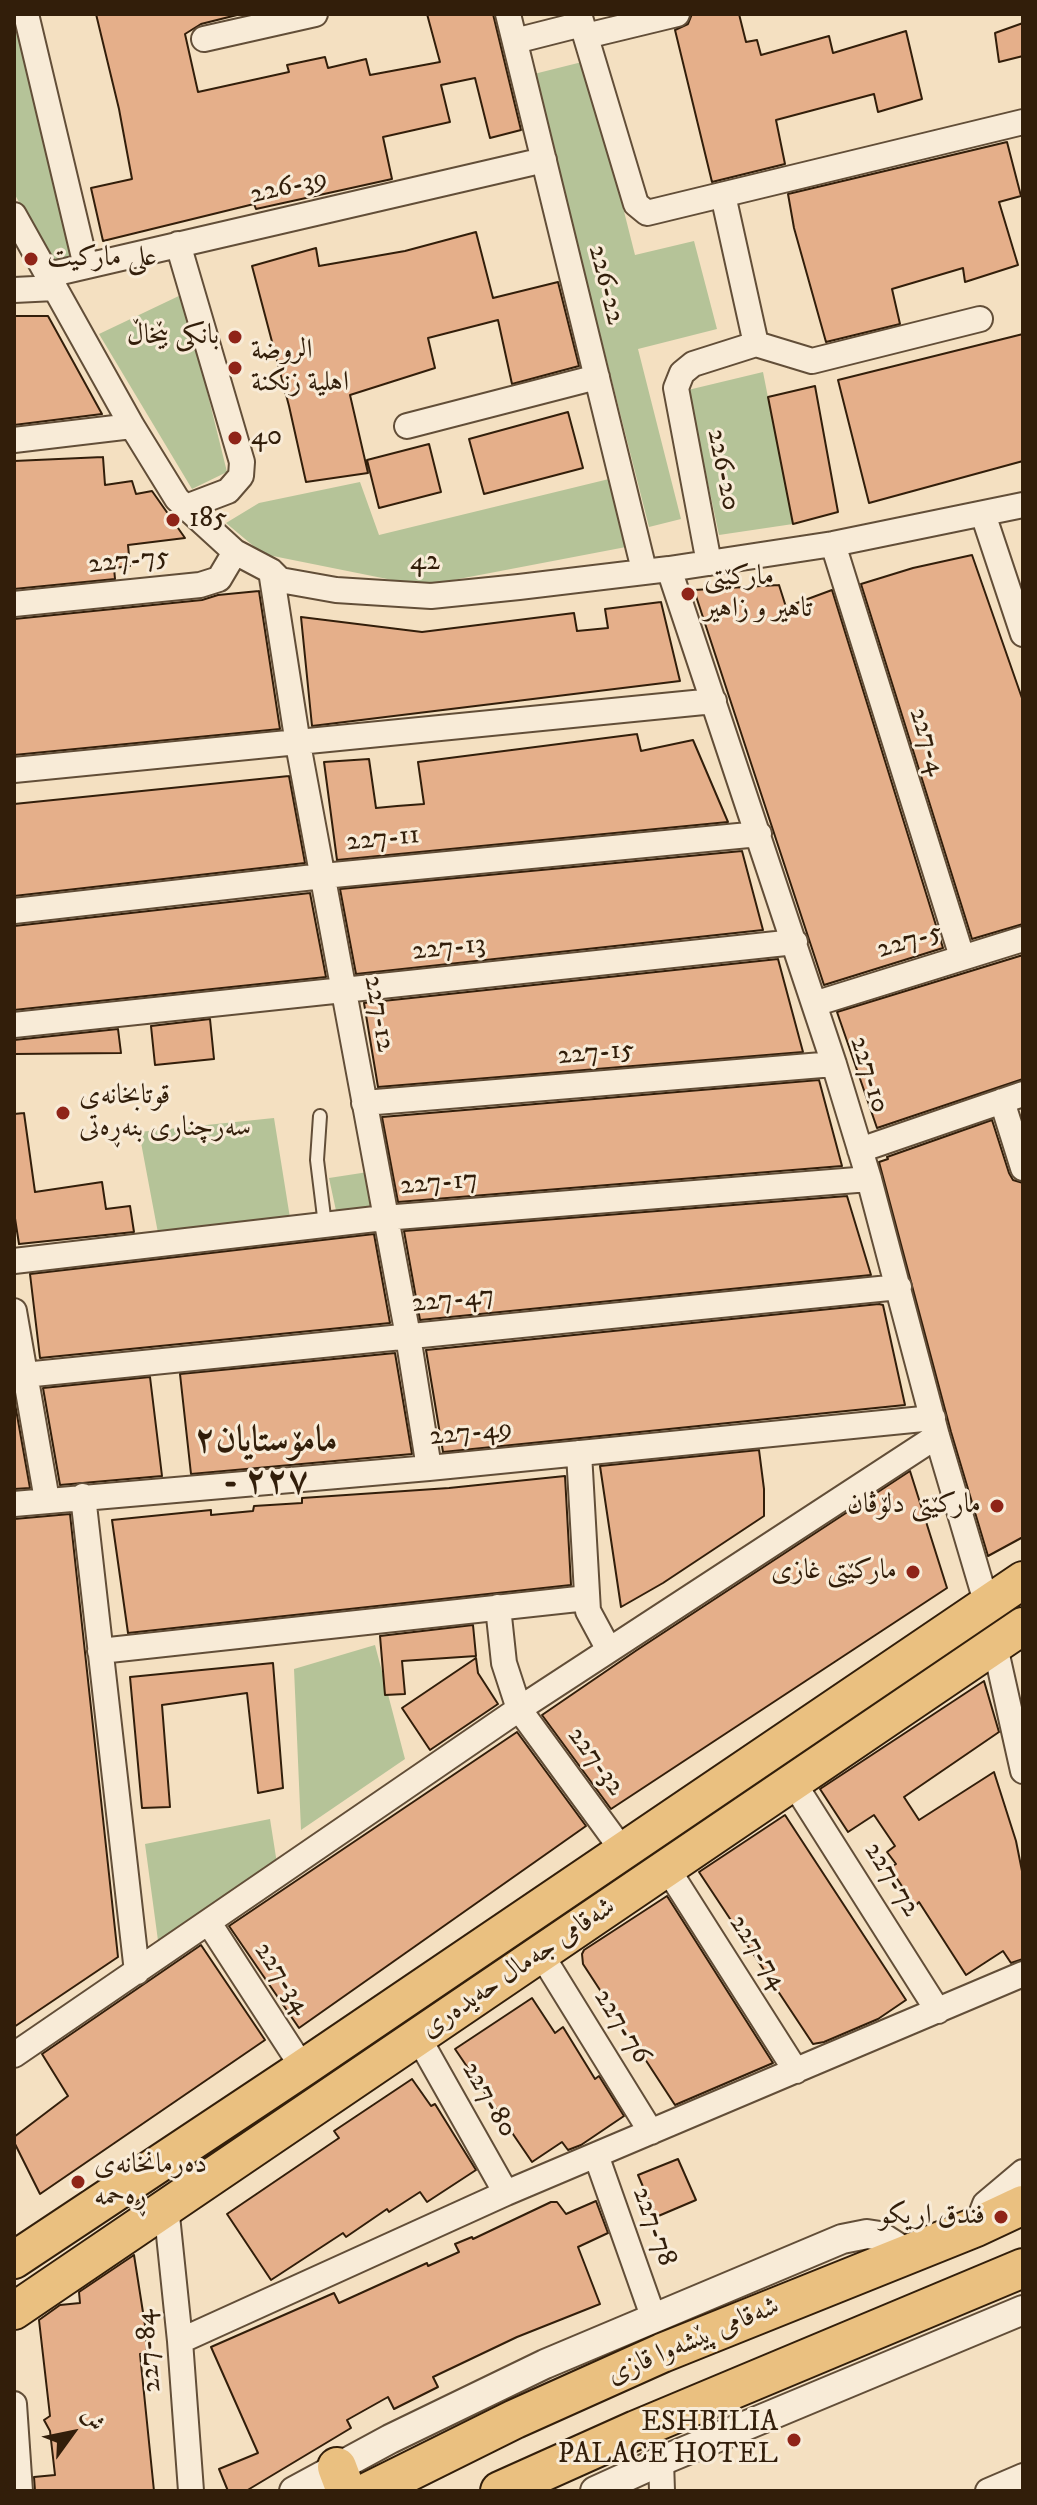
<!DOCTYPE html>
<meta charset="utf-8">
<style>
body{margin:0}
#map{position:relative;width:1037px;height:2505px;overflow:hidden;background:#f4e0c1;font-family:"IM FELL DW Pica",Amiri,serif}
canvas{display:block}
.frame{position:absolute;inset:0;border:16px solid #321e0a;pointer-events:none}
.north{position:absolute;left:32px;top:2393px;width:80px;height:80px;-webkit-text-stroke:6px #f8ebd7;paint-order:stroke;rotate:57deg;font-size:22px;font-weight:700;line-height:32px;text-align:center;color:#321e0a}
.north::after{content:'';display:block;margin:auto;width:28px;height:36px;background:#321e0a;clip-path:polygon(50% 0,100% 100%,50% 72%,0 100%)}
</style>
<div id="map">
<canvas width="1037" height="2505"></canvas>
<div class="frame"></div>
<div class="north">ش</div>
</div>
<script>
const ctx = document.querySelector('canvas').getContext('2d');
ctx.lineJoin = 'round';
function fillPath(path, color) { ctx.fillStyle = color; ctx.fill(path, 'evenodd'); }
const shape = rows => new Path2D(rows.map(r => 'M' + r).join(''));
function strokePath(path, color, width, dash) { ctx.strokeStyle = color; ctx.lineWidth = width; ctx.lineCap = dash ? 'butt' : 'round'; ctx.setLineDash(dash || []); ctx.stroke(path); }
function label(font, color, halo, rows, align = 'center') {
  ctx.font = font + ' "IM FELL DW Pica",Amiri,serif'; ctx.lineWidth = 6; ctx.setLineDash([]); ctx.textBaseline = 'middle'; ctx.strokeStyle = halo; ctx.fillStyle = color; for (const [text, x, y, turn = 0] of rows) {
    ctx.save(); ctx.translate(x, y); ctx.rotate((+turn || 0) * Math.PI / 180); ctx.textAlign = isNaN(turn) ? turn : align; if (halo) ctx.strokeText(text, 0, 0); ctx.fillText(text, 0, 0); ctx.restore();
  }
}
fillPath(shape([
 [14,14,15,14,75,259,53,263,14,193],
 [586,61,635,255,694,241,717,329,638,349,681,519,649,527,534,74],
 [183,294,227,472,192,489,99,334],
 [763,372,793,524,719,535,688,390],
 [609,479,626,547,422,586,263,554,226,523,259,503,360,482,379,535],
 [274,1118,290,1218,158,1233,139,1132],
 [368,1172,375,1211,338,1220,329,1178],
 [375,1645,405,1759,301,1830,294,1669],
 [270,1819,278,1870,159,1948,145,1844]
]), '#b5c398');
const building = shape([
 [96,14,241,14,201,24,185,34,198,92,289,72,287,65,325,57,328,68,366,59,370,75,440,62,427,14,493,14,521,130,490,138,475,78,441,85,450,122,383,137,392,179,256,209,254,204,103,241,91,188,132,179,119,109,96,14],
 [692,14,739,14,746,42,757,40,761,55,829,36,833,53,906,31,922,99,878,112,874,94,776,120,785,164,712,182,675,30,688,24,692,14],
 [1023,23,1023,56,999,62,995,33,1023,23],
 [1007,142,1021,196,999,202,1018,265,965,282,963,268,892,289,900,324,826,342,794,228,788,194,1007,142],
 [476,232,493,298,558,282,579,366,512,384,498,320,428,338,435,368,350,395,368,473,306,482,289,406,252,266,316,248,319,266,405,251,476,232],
 [14,316,48,316,102,414,14,425,14,316],
 [1023,334,1023,461,869,503,838,380,1023,334],
 [815,386,838,512,793,524,768,397,815,386],
 [568,412,583,468,484,494,469,439,568,412],
 [429,444,441,492,379,508,367,460,429,444],
 [103,457,105,485,132,481,136,494,152,491,185,538,128,545,130,566,114,568,115,579,14,589,14,461,103,457],
 [972,555,1023,701,1023,924,972,939,861,584,913,568,972,555],
 [779,585,786,607,832,590,943,948,824,985,694,590,779,585],
 [259,591,280,729,14,755,14,619,202,600,218,595,259,591],
 [661,602,680,681,312,726,301,617,422,632,574,613,577,631,608,628,605,609,661,602],
 [637,734,641,751,693,740,728,822,337,860,324,762,369,759,376,808,397,806,424,804,418,762,637,734],
 [289,776,305,863,14,896,14,804,289,776],
 [742,851,763,930,356,974,340,889,742,851],
 [310,893,326,977,14,1010,14,926,310,893],
 [1023,955,1023,1079,877,1128,837,1012,1023,955],
 [778,959,803,1052,378,1087,364,1003,778,959],
 [210,1019,214,1059,155,1065,151,1026,210,1019],
 [118,1029,121,1053,14,1054,14,1040,118,1029],
 [819,1080,842,1166,398,1202,382,1117,819,1080],
 [24,1113,35,1192,102,1182,106,1209,130,1206,134,1232,19,1244,14,1212,14,1114,24,1113],
 [992,1120,1009,1173,1013,1180,1023,1183,1023,1537,988,1556,951,1432,879,1162,888,1159,887,1157,992,1120],
 [847,1196,871,1275,420,1320,404,1231,847,1196],
 [374,1234,390,1323,40,1358,30,1274,374,1234],
 [879,1304,883,1305,905,1405,443,1452,426,1350,879,1304],
 [395,1353,412,1454,191,1474,180,1374,395,1353],
 [150,1377,162,1476,60,1485,43,1388,150,1377],
 [14,1398,30,1488,14,1489,14,1398],
 [759,1450,764,1489,764,1516,663,1583,621,1607,600,1466,759,1450],
 [910,1471,947,1588,611,1809,542,1715,637,1650,910,1471],
 [565,1476,571,1585,128,1633,112,1520,211,1510,211,1515,253,1511,254,1506,302,1503,302,1498,449,1488,565,1476],
 [70,1514,118,1957,14,2027,14,1519,70,1514],
 [473,1625,476,1656,402,1661,405,1694,385,1695,380,1636,473,1625],
 [476,1658,478,1673,498,1704,430,1750,402,1708,476,1658],
 [273,1663,283,1788,258,1793,247,1693,162,1705,170,1807,142,1808,130,1677,273,1663],
 [984,1681,999,1732,904,1797,919,1820,994,1772,1016,1841,1023,1876,1023,1959,1011,1963,1003,1951,966,1975,919,1902,915,1906,890,1868,896,1864,887,1852,895,1846,874,1815,848,1832,820,1789,984,1681],
 [517,1732,586,1826,299,2028,229,1926,517,1732],
 [785,1815,906,2000,878,2019,824,2042,813,2044,699,1872,785,1815],
 [667,1896,773,2063,675,2105,583,1964,582,1954,584,1950,667,1896],
 [201,1945,265,2040,40,2194,14,2142,14,2137,68,2096,42,2054,201,1945],
 [532,1998,555,2033,563,2027,595,2079,599,2076,624,2116,581,2145,568,2150,562,2142,532,2162,455,2049,532,1998],
 [412,2079,431,2106,435,2104,476,2170,427,2202,420,2192,389,2212,387,2209,346,2237,343,2233,271,2280,227,2214,339,2138,334,2131,412,2079],
 [678,2159,696,2200,656,2217,638,2175,678,2159],
 [596,2201,608,2233,578,2247,600,2304,517,2337,433,2377,438,2387,394,2409,388,2397,347,2420,351,2428,246,2491,228,2491,219,2469,258,2453,211,2347,334,2293,339,2303,427,2263,428,2266,459,2252,455,2244,472,2237,473,2239,551,2202,557,2202,566,2214,596,2201],
 [134,2255,145,2325,147,2353,140,2354,154,2491,35,2491,34,2477,55,2475,50,2431,44,2420,50,2416,39,2320,60,2305,80,2303,79,2292,134,2255]
]);
fillPath(building, '#e5af8a');
strokePath(building, '#321e0a', 2);
const service = shape([
 [320,1116,317,1160,325,1225]
]);
const minor = shape([
 [26,14,86,266],
 [508,14,644,570],
 [579,14,636,204,647,213,1023,122],
 [586,36,677,14],
 [204,39,315,14],
 [515,41,582,24],
 [723,195,756,344],
 [14,215,132,426,177,499,235,552,271,571,280,580,336,590,431,596,519,587,669,569,833,544,1023,505],
 [178,244,242,462,241,476,228,491,186,507],
 [48,275,544,160],
 [14,290,55,288],
 [407,426,597,377],
 [14,440,132,426],
 [983,514,1023,634],
 [833,544,962,957],
 [709,563,676,388,682,373,693,364,756,344,812,361,980,319],
 [669,569,834,1064,869,1179,937,1436,987,1605],
 [271,571,298,744,408,1336,429,1468],
 [14,604,200,585,219,579,235,552],
 [14,770,714,701],
 [14,911,323,876,759,834],
 [814,1004,1023,939],
 [14,1025,795,942],
 [1002,1101,1023,1168],
 [364,1103,834,1064],
 [860,1150,1023,1094],
 [14,1261,384,1218,869,1179],
 [14,1311,47,1500],
 [14,1376,899,1287],
 [579,1453,588,1611,609,1650],
 [83,1496,137,1972],
 [14,1504,429,1468,933,1418],
 [498,1607,504,1663,519,1709,623,1851],
 [995,1646,1023,1771],
 [100,1651,587,1598],
 [793,1782,938,2011],
 [667,1868,796,2071],
 [209,1923,303,2068],
 [541,1954,651,2132],
 [418,2037,506,2193],
 [14,2055,519,1709,937,1436],
 [596,2155,654,2319],
 [166,2206,180,2341,191,2491],
 [976,2227,985,2204,1023,2172],
 [180,2341,506,2193,1023,1974],
 [14,2404,20,2491],
 [661,2461,662,2491],
 [988,2491,1023,2476]
]);
const tertiary = shape([
 [294,2491,390,2439,545,2364,842,2239,867,2234,880,2236,908,2254],
 [595,2491,661,2461,1023,2310]
]);
const primary = shape([
 [14,2260,303,2068,1023,1580],
 [14,2311,1023,1626]
]);
const trunk = shape([
 [337,2467,346,2491],
 [370,2491,515,2419,662,2353,976,2227,1023,2205],
 [500,2491,636,2430,1023,2268]
]);
strokePath(service, '#624e38', 16);
strokePath(minor, '#624e38', 28);
strokePath(tertiary, '#624e38', 32);
strokePath(primary, '#321e0a', 40);
strokePath(trunk, '#321e0a', 42);
strokePath(service, '#f8ebd7', 12);
strokePath(minor, '#f8ebd7', 24);
strokePath(tertiary, '#f8ebd7', 28);
strokePath(primary, '#eac080', 36);
strokePath(trunk, '#eac080', 38);
for (const [x, y, r, color] of [
 [31,259,8,"#8f2418"],
 [235,337,8,"#8f2418"],
 [235,368,8,"#8f2418"],
 [235,438,8,"#8f2418"],
 [173,520,8,"#8f2418"],
 [688,594,8,"#8f2418"],
 [63,1113,8,"#8f2418"],
 [997,1506,8,"#8f2418"],
 [913,1572,8,"#8f2418"],
 [78,2182,8,"#8f2418"],
 [1001,2217,8,"#8f2418"],
 [794,2440,8,"#8f2418"]
]) { const dot = new Path2D(); dot.arc(x, y, r, 0, 2 * Math.PI); ctx.fillStyle = color; ctx.fill(dot); strokePath(dot, '#f8ebd7', 3); }
label('28px', '#321e0a', '#f8ebd7', [
 ["226-39",289,188,-13],
 ["226-22",605,285,76],
 ["226-20",722,470,79],
 ["227-75",129,562,-6],
 ["42",425,563],
 ["227-4",926,742,73],
 ["227-11",383,840,-6],
 ["227-5",910,942,-17],
 ["227-13",449,949,-6],
 ["227-12",378,1014,80],
 ["227-15",596,1054,-5],
 ["227-10",868,1075,73],
 ["227-17",439,1184,-5],
 ["227-47",453,1301,-6],
 ["227-49",471,1434,-6],
 ["227-32",595,1762,54],
 ["227-72",891,1880,58],
 ["227-74",757,1953,57],
 ["شەقامی جەمال حەیدەری",519,1969,-34],
 ["227-34",281,1979,57],
 ["227-76",621,2027,58],
 ["227-80",488,2100,60],
 ["227-78",653,2227,70],
 ["شەقامی پێشەوا قازی",694,2342,-23],
 ["227-84",150,2351,-95]
]);
label('28px', '#321e0a', '#f8ebd7', [
 ["علی ماركیت",47,259],
 ["بانکی بێخاڵ",219,337,"right"],
 ["الروضة",251,352],
 ["اهلية زنكنة",251,384],
 ["40",251,438],
 ["185",189,520],
 ["ماركێتی",704,578],
 ["تاهیر و زاهیر",704,610],
 ["قوتابخانەی",79,1097],
 ["سەرچناری بنەڕەتی",79,1129],
 ["ماركێتی دلۆڤان",981,1506,"right"],
 ["ماركێتی غازی",897,1572,"right"],
 ["دەرمانخانەی",94,2166],
 ["ڕەحمە",94,2198],
 ["فندق اريكو",985,2217,"right"],
 ["ESHBILIA",778,2424,"right"],
 ["PALACE HOTEL",778,2456,"right"]
], 'left');
label('bold 36px', '#321e0a', '#f8ebd7', [
 ["مامۆستایان٢",266,1443],
 ["- ٢٢٧",266,1484]
]);
</script>
